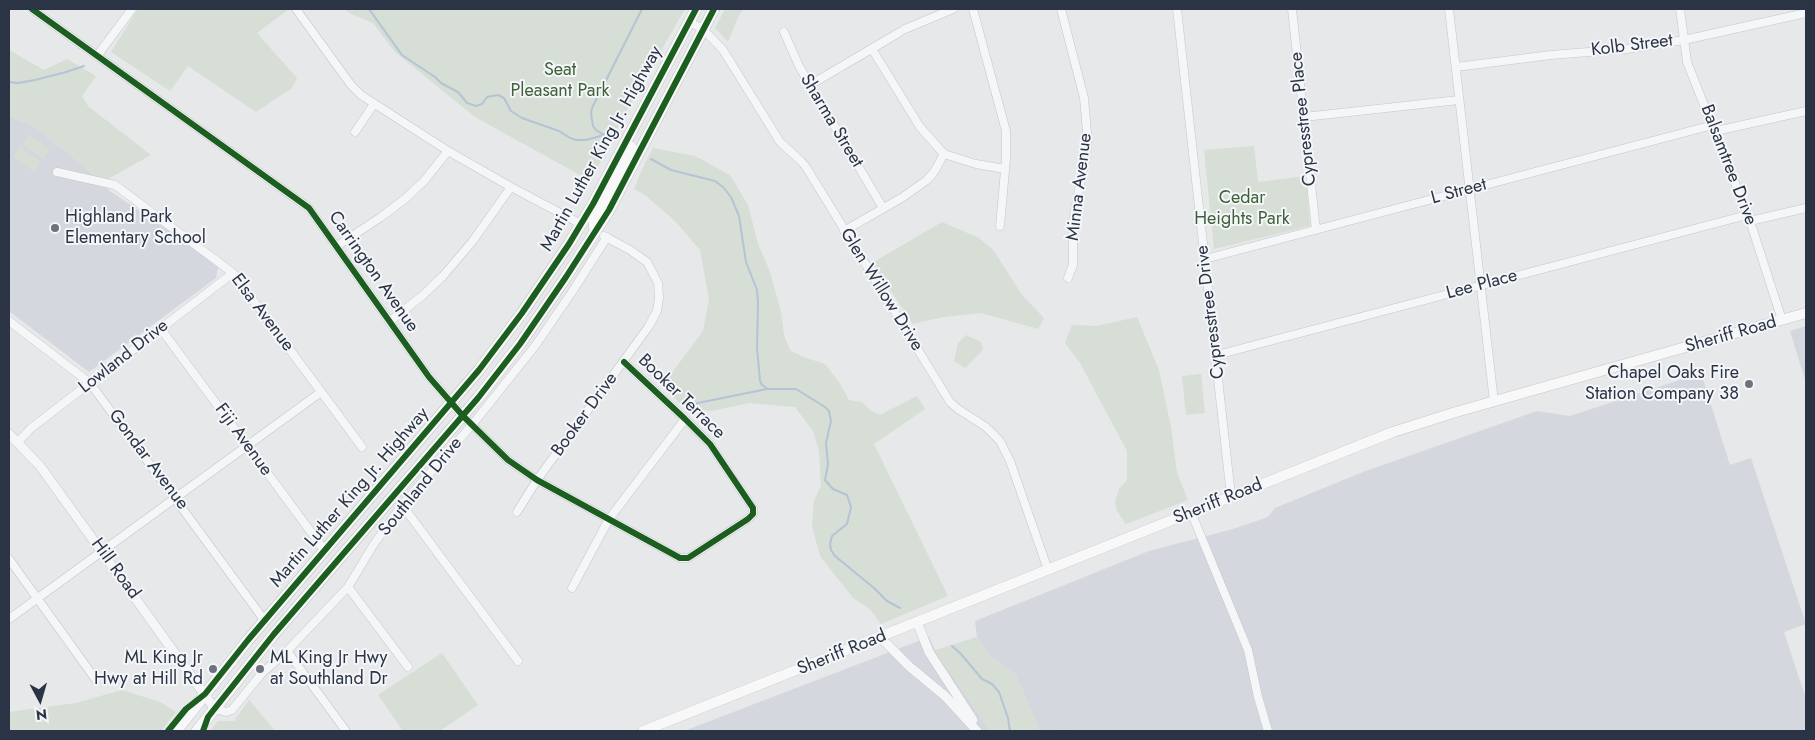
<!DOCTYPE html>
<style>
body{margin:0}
#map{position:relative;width:1815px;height:740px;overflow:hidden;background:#e6e8ea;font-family:Jost,sans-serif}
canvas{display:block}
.frame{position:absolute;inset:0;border:10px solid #2b3445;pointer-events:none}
.north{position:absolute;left:15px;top:675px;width:50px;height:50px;-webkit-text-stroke:4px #f4f6f9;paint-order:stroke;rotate:174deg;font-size:14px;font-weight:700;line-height:20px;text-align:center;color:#2b3445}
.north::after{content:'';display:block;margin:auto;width:18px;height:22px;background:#2b3445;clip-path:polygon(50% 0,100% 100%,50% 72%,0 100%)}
</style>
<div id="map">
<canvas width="1815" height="740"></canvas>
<div class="frame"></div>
<div class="north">N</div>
</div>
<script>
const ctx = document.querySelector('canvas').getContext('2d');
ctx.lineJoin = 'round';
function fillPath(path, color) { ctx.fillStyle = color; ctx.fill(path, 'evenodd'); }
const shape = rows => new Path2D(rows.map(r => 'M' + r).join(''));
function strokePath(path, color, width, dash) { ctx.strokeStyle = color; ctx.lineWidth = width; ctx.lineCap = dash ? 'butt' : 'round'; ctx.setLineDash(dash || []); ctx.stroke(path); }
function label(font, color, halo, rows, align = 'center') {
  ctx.font = font + ' Jost,sans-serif'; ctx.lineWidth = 4; ctx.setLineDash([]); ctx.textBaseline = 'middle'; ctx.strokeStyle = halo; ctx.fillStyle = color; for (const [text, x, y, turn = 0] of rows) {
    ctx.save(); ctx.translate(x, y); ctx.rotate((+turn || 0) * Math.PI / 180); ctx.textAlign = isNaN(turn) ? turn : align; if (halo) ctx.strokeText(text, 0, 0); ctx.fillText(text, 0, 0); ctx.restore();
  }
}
fillPath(shape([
 [9,116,29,124,65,150,110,191,172,233,218,267,216,278,89,372,9,311],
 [1806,326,1806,383,1790,331],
 [1701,373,1730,465,1751,458,1806,624,1784,632,1806,699,1806,731,1065,731,1065,729,1059,731,1040,731,1016,675,991,656,977,637,975,621,1149,551,1233,529,1268,517,1275,508,1363,472,1537,411,1570,416],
 [929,637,935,650,990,731,684,731]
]), '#d4d7dd');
fillPath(shape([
 [138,9,289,9,257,33,297,78,292,88,256,112,188,66,170,91,111,52],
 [346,9,685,9,623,117,591,181,475,117,395,52,373,23,349,13],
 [725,9,744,9,739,15,728,42,715,28],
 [9,50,44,70,67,59,96,76,82,96,88,106,151,155,101,183,65,150,29,124,9,116],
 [29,134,50,149,43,159,22,144],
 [1254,146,1258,182,1306,176,1310,226,1214,249,1204,150],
 [20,147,41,162,34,172,13,157],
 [653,148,695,156,730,175,748,205,758,244,770,272,781,312,784,335,790,350,803,357,825,364,839,382,849,400,862,402,870,410,880,415,917,396,925,409,874,444,948,596,881,624,870,609,853,598,820,556,812,526,814,501,821,485,819,451,813,431,795,407,749,403,711,411,696,409,693,397,683,406,662,386,703,331,709,299,700,250,676,222,645,195,634,189,643,167],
 [942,222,979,238,994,251,1022,295,1044,318,1038,329,981,313,943,317,913,324,872,263],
 [1137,317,1159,370,1171,427,1177,473,1188,500,1126,524,1117,511,1115,502,1119,489,1127,480,1127,451,1080,363,1065,343,1072,325,1097,326],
 [966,335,981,342,983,350,965,368,954,361,958,343],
 [1201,374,1205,413,1186,415,1182,376],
 [977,637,991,656,1016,675,1040,731,990,731,935,650],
 [442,653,478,705,440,731,403,731,378,695],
 [122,690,160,702,176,712,161,731,9,731,9,712,76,703],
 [249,700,275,731,210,731,218,721,234,721]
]), '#d6ded6');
strokePath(shape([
 [369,9,402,55,435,77,441,83,458,92,467,103,476,106,482,104,487,97,498,95,504,98,511,111,522,118,559,131,570,138,576,140,586,140,604,135],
 [9,82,18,83,35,80,66,72,84,66],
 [611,139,596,130,593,126,591,114,592,108,642,9],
 [651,159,671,170,715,181,723,187,731,197,739,216,746,262,757,290,758,302,757,348,760,381,762,385,768,389,796,389,825,407,829,411,831,421,826,443,828,464,825,480,833,489,847,495,851,507,847,524,832,536,830,544,831,550,835,556,874,588,887,601,900,608],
 [693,404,767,389],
 [952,646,961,654,982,679,992,684,999,692,1008,718,1010,731]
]), '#b4c4d5', 2);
const minor = shape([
 [32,9,309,208,429,377,463,416,508,460,537,480,680,558,688,558,748,519,753,514,753,508,710,444,685,419,624,362],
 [296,9,351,85,361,95,448,151,511,187,581,224],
 [973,9,1006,131,1006,159,1000,226],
 [1061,9,1084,98,1087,132,1087,148,1073,221,1073,265,1068,278],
 [1177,9,1231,496],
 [1292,9,1316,230],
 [1449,9,1494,402],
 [1680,9,1687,62,1750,221,1782,320],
 [689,22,703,29,723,50,780,142,801,161,806,167,950,402,958,409,986,427,1000,441,1010,461,1048,570],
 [905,29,953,9],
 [784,32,799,66,883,208],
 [872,49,920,127,944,154,976,164,1005,169],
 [97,56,132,9],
 [1456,67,1551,55,1626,49,1684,40,1806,13],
 [810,85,900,32],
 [1304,117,1459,100],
 [1716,131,1806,111],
 [355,132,374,104],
 [57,172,115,185,233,273,362,447],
 [1750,221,1806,208],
 [844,231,903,197,927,180,934,172,944,154],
 [337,246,381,217,406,198,424,181,448,151],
 [1205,259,1713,125],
 [9,321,90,383,265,621],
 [389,322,422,296,443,276,472,242,511,187],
 [161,329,325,551],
 [1217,355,1747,215],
 [18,442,30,429,233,273],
 [402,505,518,661],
 [517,512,537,480,649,326,657,311,659,298,658,283,647,262,630,250,604,236],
 [1191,512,1248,650,1258,697,1268,731],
 [9,559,96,680],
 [348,587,408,667],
 [572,588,609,519,685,419],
 [9,619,321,392],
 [287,651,346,731],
 [215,709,226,712,232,710,262,673,287,651,348,587,374,544,402,505,472,425,535,346,572,292,607,237]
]);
const tertiary = shape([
 [9,434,40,466,215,709],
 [917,622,929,652,973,720],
 [880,637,910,667,945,696,977,731]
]);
const secondary = shape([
 [643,731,1393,432,1456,412,1806,313]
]);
const primary = shape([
 [595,230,594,225,595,217,631,147],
 [176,731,248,640,479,370,522,313,569,244,593,204,696,9],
 [197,731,274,634,478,398,520,344,566,277,609,210,714,9]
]);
strokePath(minor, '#c4c6c8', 9);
strokePath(tertiary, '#c4c6c8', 10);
strokePath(secondary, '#c4c6c8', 11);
strokePath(primary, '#c2c5c8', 12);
strokePath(minor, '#f5f6f7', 8);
strokePath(tertiary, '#f5f6f7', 9);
strokePath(secondary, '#f8f8f8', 10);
strokePath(primary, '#f8f8f8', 11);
strokePath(shape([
 [32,9,309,208,429,377,463,416,508,460,537,480,680,558,688,558,748,519,753,514,753,508,710,444,685,419,624,362],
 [168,731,186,709,205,694,248,640,479,370,522,313,569,244,593,204,696,9],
 [203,731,208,717,274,634,478,398,520,344,566,277,609,210,714,9]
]), '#1b5e20', 6);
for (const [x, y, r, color] of [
 [55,228,5,"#6c737f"],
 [1749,384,5,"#6c737f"],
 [213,669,5,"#6c737f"],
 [260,669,5,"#6c737f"]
]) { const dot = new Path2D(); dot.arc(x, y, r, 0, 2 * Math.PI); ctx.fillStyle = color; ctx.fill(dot); strokePath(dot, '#f4f6f9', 2); }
label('18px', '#2b3445', '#f4f6f9', [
 ["Kolb Street",1632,46,-7],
 ["Cypresstree Place",1304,119,-96],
 ["Sharma Street",831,121,59],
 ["Martin Luther King Jr. Highway",602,149,-61],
 ["Balsamtree Drive",1728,165,69],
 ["Minna Avenue",1080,187,-83],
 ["L Street",1459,192,-15],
 ["Carrington Avenue",373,272,55],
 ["Lee Place",1482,285,-15],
 ["Glen Willow Drive",881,290,58],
 ["Cypresstree Drive",1211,312,-97],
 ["Elsa Avenue",262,313,53],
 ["Sheriff Road",1731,335,-16],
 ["Lowland Drive",124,357,-38],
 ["Booker Terrace",681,397,44],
 ["Booker Drive",585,415,-54],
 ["Fiji Avenue",243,440,54],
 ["Gondar Avenue",148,460,53],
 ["Southland Drive",421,487,-51],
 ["Martin Luther King Jr. Highway",350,498,-49],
 ["Sheriff Road",1218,502,-22],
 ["Hill Road",115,569,54],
 ["Sheriff Road",842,653,-22]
]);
label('18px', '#3f6138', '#f4f6f9', [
 ["Seat",560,71],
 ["Pleasant Park",560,92],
 ["Cedar",1242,199],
 ["Heights Park",1242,220]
]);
label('18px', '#2b3445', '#f4f6f9', [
 ["Highland Park",65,218],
 ["Elementary School",65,239],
 ["Chapel Oaks Fire",1739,374,"right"],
 ["Station Company 38",1739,395,"right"],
 ["ML King Jr",203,659,"right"],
 ["Hwy at Hill Rd",203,680,"right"],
 ["ML King Jr Hwy",270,659],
 ["at Southland Dr",270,680]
], 'left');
</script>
